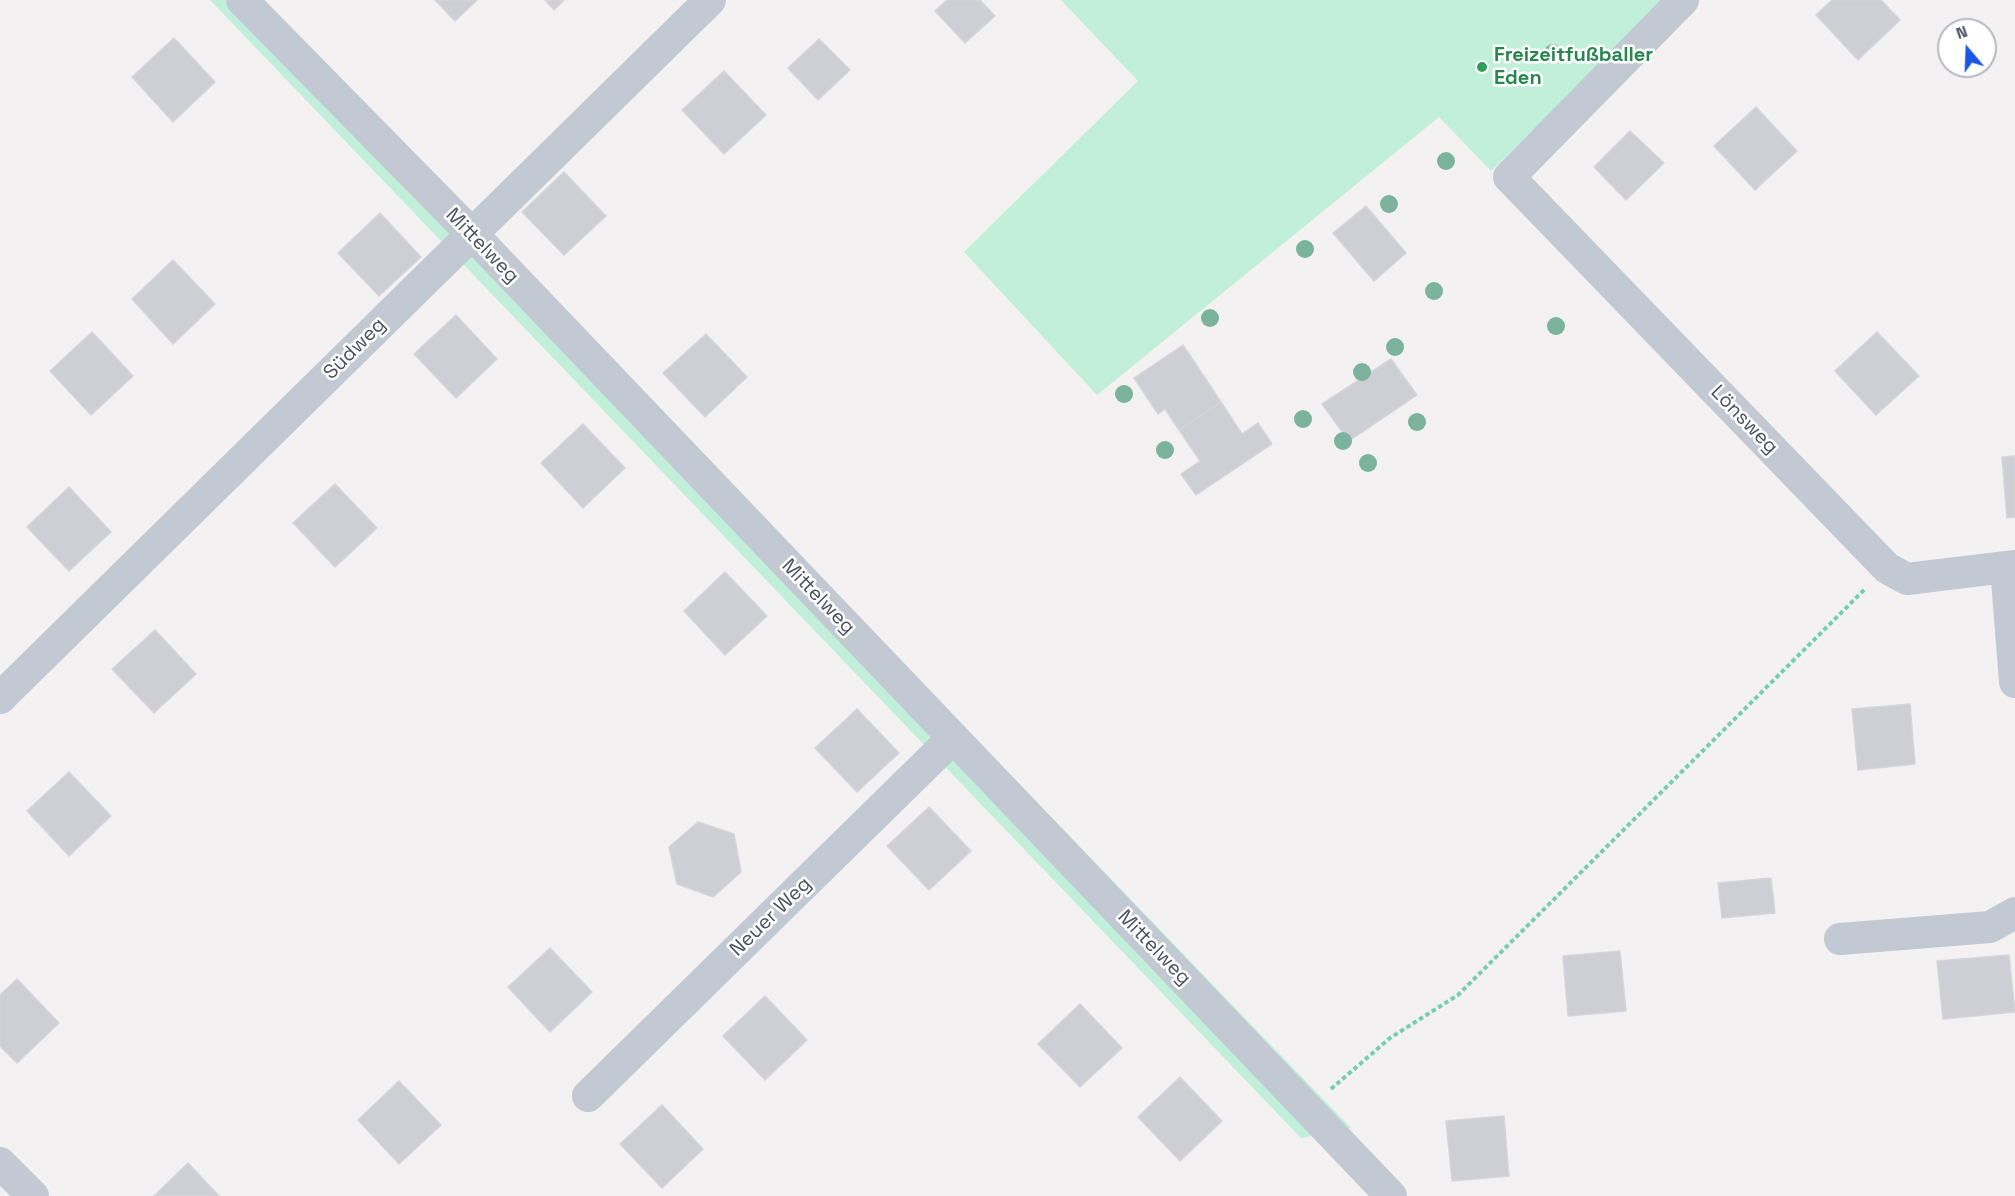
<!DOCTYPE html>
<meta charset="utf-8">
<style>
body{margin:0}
#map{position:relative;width:2015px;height:1196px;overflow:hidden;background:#f3f1f1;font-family:"Space Grotesk",sans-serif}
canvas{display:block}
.north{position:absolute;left:1937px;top:18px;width:60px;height:60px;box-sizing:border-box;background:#fff;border:2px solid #b6b9bf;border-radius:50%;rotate:341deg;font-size:16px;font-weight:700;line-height:24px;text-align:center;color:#49515e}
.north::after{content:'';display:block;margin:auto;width:21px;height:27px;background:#1c57e3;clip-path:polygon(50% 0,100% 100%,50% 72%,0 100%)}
</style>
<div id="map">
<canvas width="2015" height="1196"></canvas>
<div class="north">N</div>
</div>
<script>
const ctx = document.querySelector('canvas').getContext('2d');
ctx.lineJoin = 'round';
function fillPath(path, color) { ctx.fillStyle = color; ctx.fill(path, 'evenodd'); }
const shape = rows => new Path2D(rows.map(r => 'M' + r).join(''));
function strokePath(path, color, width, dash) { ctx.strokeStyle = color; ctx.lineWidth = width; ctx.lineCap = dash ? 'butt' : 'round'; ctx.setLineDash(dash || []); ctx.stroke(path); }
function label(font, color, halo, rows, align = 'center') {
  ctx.font = font + ' "Space Grotesk",sans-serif'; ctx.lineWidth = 5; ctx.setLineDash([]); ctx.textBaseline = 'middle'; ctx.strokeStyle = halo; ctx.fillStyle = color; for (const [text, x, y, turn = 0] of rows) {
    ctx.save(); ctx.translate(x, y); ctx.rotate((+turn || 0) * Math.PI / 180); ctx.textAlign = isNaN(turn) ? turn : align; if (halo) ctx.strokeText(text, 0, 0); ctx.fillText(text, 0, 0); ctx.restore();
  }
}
fillPath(shape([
 [210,0,264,0,1351,1128,1301,1138],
 [1061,0,1666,0,1491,171,1439,117,1097,395,964,252,1138,81]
]), '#c1efd9');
const building = shape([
 [435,0,477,0,455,21,435,0],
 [545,0,564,0,554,10,545,0],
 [947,0,980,0,995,16,965,43,935,11,947,0],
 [1832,0,1881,0,1900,20,1858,60,1816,15,1832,0],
 [174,38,215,82,173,122,132,77,174,38],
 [819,39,850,70,818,100,788,68,819,39],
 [724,71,766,115,724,154,682,110,724,71],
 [1756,107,1797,151,1755,190,1714,146,1756,107],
 [1630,131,1664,163,1626,200,1594,167,1630,131],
 [564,172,606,216,564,255,522,212,564,172],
 [1366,206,1406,253,1374,281,1333,233,1366,206],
 [380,213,421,257,379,296,338,253,380,213],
 [173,260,215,304,173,344,132,299,173,260],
 [456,315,497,359,456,398,414,354,456,315],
 [92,332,133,376,91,415,50,371,92,332],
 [1877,332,1919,376,1876,415,1835,371,1877,332],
 [706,334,747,377,705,417,663,373,706,334],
 [1183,345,1221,402,1179,430,1165,409,1158,414,1134,378,1183,345],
 [1391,359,1417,395,1349,441,1322,404,1391,359],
 [1221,402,1242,434,1258,423,1272,444,1196,495,1181,474,1200,461,1179,430,1221,402],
 [583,424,625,468,583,508,541,463,583,424],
 [2015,456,2015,517,2007,518,2002,457,2015,456],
 [335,484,377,528,335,567,293,523,335,484],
 [69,487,111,532,69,571,27,527,69,487],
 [725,572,767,616,725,655,684,611,725,572],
 [155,630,196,674,154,713,112,669,155,630],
 [1910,704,1915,764,1858,770,1852,709,1910,704],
 [857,709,899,753,857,792,815,748,857,709],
 [69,772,111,816,69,856,27,811,69,772],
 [929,807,971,851,929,890,887,846,929,807],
 [698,822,734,834,741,872,713,897,677,884,669,847,698,822],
 [1771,878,1775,913,1722,918,1718,883,1771,878],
 [550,948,592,992,550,1032,508,987,550,948],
 [1620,951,1626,1011,1568,1016,1563,956,1620,951],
 [2009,955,2015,1012,1943,1019,1937,961,2009,955],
 [17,979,59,1023,17,1063,0,1046,0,995,17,979],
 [765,996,807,1040,765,1080,723,1036,765,996],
 [1080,1004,1122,1048,1080,1087,1038,1044,1080,1004],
 [1180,1077,1222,1121,1180,1161,1138,1117,1180,1077],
 [399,1081,441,1125,399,1164,358,1120,399,1081],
 [662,1105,703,1149,662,1188,620,1144,662,1105],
 [1504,1116,1509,1176,1452,1181,1446,1121,1504,1116],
 [188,1163,219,1196,154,1196,188,1163]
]);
fillPath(building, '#cecfd5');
strokePath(building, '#d5d6dc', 1.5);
strokePath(shape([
 [1331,1089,1390,1038,1458,995,1865,589]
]), '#79cdaf', 4, [4.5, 3]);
strokePath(shape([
 [242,0,472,234,1391,1196],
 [1683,0,1509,177,1887,568,1907,579,2015,566],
 [2006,567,2015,682],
 [0,698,710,0],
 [1840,939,1990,927,2015,913],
 [588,1096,953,738],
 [0,1163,33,1196]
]), '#c2c9d2', 32);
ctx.fillStyle = '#7bb39e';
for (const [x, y] of [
 [1553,53],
 [1446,161],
 [1389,204],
 [1305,249],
 [1434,291],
 [1210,318],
 [1556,326],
 [1395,347],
 [1362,372],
 [1124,394],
 [1303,419],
 [1417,422],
 [1343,441],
 [1165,450],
 [1368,463]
]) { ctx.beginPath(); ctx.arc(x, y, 9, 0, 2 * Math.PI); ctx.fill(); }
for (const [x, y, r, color] of [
 [1482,67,6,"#2e9e5b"]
]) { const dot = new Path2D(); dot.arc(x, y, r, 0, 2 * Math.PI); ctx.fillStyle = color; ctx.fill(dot); strokePath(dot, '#fff', 2); }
label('bold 20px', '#27864d', '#fff', [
 ["Freizeitfußballer",1494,56],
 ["Eden",1494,79]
], 'left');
label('20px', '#49515e', '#fff', [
 ["Mittelweg",482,246,46],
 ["Südweg",355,349,-45],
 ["Lönsweg",1744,420,46],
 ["Mittelweg",818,597,46],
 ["Neuer Weg",771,917,-44],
 ["Mittelweg",1154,948,46]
]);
</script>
